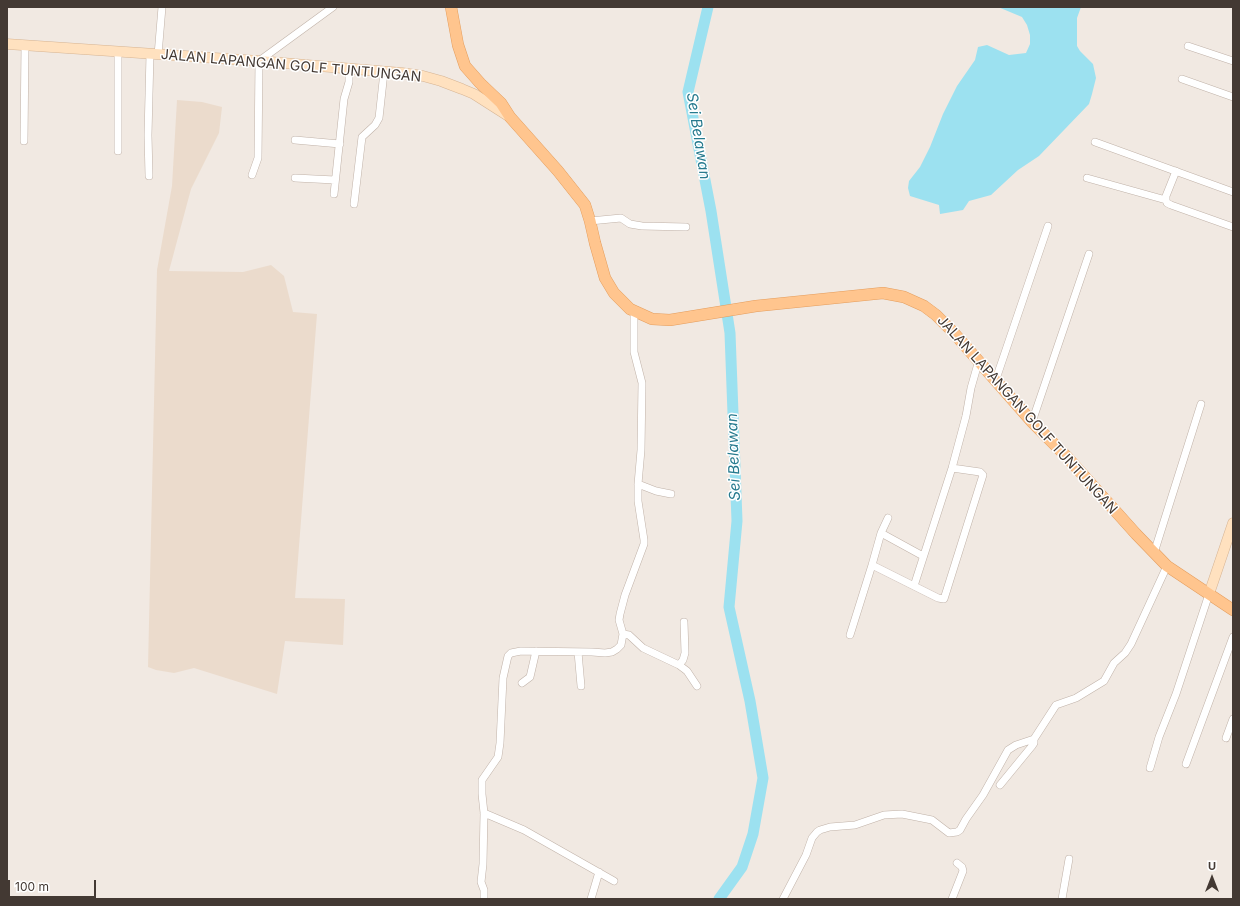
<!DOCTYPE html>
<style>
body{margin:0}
#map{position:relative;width:1240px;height:906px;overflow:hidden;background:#f1e9e2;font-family:Inter,sans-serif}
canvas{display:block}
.frame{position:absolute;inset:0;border:8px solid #433933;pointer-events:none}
.north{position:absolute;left:1192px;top:858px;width:40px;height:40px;-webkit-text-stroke:3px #fff;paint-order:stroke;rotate:0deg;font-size:11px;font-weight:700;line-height:16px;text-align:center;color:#433933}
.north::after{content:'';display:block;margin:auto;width:14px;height:18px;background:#433933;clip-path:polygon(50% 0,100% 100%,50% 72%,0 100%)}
.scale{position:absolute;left:8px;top:880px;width:88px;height:18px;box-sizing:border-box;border:2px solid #433933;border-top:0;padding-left:5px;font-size:12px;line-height:14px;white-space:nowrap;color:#433933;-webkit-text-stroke:3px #fff;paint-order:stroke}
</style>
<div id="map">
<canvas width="1240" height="906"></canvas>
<div class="frame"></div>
<div class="north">U</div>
<div class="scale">100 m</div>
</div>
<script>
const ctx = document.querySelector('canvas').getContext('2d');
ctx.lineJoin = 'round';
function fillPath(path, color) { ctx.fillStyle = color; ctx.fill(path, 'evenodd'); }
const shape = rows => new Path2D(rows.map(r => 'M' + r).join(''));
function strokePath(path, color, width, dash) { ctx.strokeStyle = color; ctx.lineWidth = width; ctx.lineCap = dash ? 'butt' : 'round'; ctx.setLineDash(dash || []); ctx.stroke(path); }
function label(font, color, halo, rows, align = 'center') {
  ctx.font = font + ' Inter,sans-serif'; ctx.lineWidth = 3; ctx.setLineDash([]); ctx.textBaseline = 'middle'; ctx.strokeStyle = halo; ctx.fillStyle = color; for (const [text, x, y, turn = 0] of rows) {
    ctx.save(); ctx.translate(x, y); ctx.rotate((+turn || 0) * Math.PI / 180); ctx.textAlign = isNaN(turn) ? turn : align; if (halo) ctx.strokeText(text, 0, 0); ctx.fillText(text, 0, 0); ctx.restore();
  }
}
fillPath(shape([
 [177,100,202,102,222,107,219,133,191,189,169,271,243,272,271,265,284,276,293,312,317,314,295,598,345,599,343,645,285,641,277,694,194,668,174,673,156,670,148,667,157,270,172,186]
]), '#ebdbcc');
fillPath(shape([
 [998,7,1081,7,1077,18,1077,46,1080,51,1093,64,1096,78,1092,94,1089,104,1039,156,1018,170,991,195,969,201,963,210,940,214,939,205,910,196,908,188,909,181,920,167,930,147,943,114,957,86,975,60,978,47,987,45,1009,55,1026,53,1030,44,1030,35,1027,25,1022,17]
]), '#9ce1f0');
strokePath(shape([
 [708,7,688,92,711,211,730,333,737,521,729,607,750,701,763,778,753,834,742,867,719,899]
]), '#9ce1f0', 11);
const street = shape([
 [1188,46,1233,61],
 [118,52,118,151],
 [158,55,162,7],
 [1182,79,1233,97],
 [295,140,340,144],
 [24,141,25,45],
 [1095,142,1233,192],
 [1176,171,1166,196,1166,200,1167,203,1171,205,1233,227],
 [252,175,258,158,259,61,333,7],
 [149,176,148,135,150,54],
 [295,178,335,180],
 [1087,178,1166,200],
 [334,194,344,99,349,82,349,69],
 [354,204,362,137,375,125,379,118,384,72],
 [590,221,621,218,630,224,642,226,686,227],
 [996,379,1048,226],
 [1032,422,1089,254],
 [638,484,656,491,671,494],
 [888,518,881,533,872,565,938,598,944,599,983,475,980,472,952,468],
 [881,533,923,556],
 [1154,553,1201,404],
 [914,586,952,468,966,416,971,388,979,360],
 [623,634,629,635,643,648,679,665,687,671,697,686],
 [850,635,872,565],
 [578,652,581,686],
 [679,665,683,660,685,653,684,622],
 [522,683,530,677,536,651],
 [1226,738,1233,719],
 [1186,764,1233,637],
 [1150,768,1159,737,1176,694,1209,594],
 [1000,785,1032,746,1034,743,1034,739],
 [484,813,524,830,614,881],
 [484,899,484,890,481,882,483,864,484,813,482,794,482,780,498,757,500,743,503,678,508,656,511,653,521,651,592,652,605,653,612,652,617,649,621,645,623,634,619,620,620,614,625,595,644,544,644,540,638,501,638,484,641,450,642,383,634,352,634,311],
 [591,899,599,872],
 [783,899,806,855,812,838,817,832,820,830,830,827,855,825,884,815,902,814,932,820,949,833,957,832,960,830,966,819,983,795,1008,750,1016,745,1034,739,1056,705,1076,698,1104,681,1114,663,1125,653,1131,644,1167,566],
 [952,899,963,871,962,867,957,863],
 [1062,899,1069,859]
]);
const secondary = shape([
 [7,44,259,61,402,73,423,76,441,81,462,89,474,94,510,117],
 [1209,594,1233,523]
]);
const primary = shape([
 [451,7,458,45,465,66,480,83,501,103,510,117,558,171,585,205,590,221,595,243,605,278,614,293,630,309,652,319,670,320,756,306,883,293,904,297,924,306,936,315,953,332,1032,422,1067,457,1136,534,1167,566,1233,610]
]);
strokePath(street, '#c0b2a8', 8);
strokePath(secondary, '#d6b493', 11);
strokePath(primary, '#e49d5d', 12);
strokePath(street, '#fff', 7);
strokePath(secondary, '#ffe1bf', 10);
strokePath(primary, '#ffc58e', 11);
label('14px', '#433933', '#fff', [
 ["JALAN LAPANGAN GOLF TUNTUNGAN",291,66,5],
 ["JALAN LAPANGAN GOLF TUNTUNGAN",1027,415,48]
]);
label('italic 15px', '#277b8f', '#fff', [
 ["Sei Belawan",698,136,81],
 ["Sei Belawan",734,457,-92]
]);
</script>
